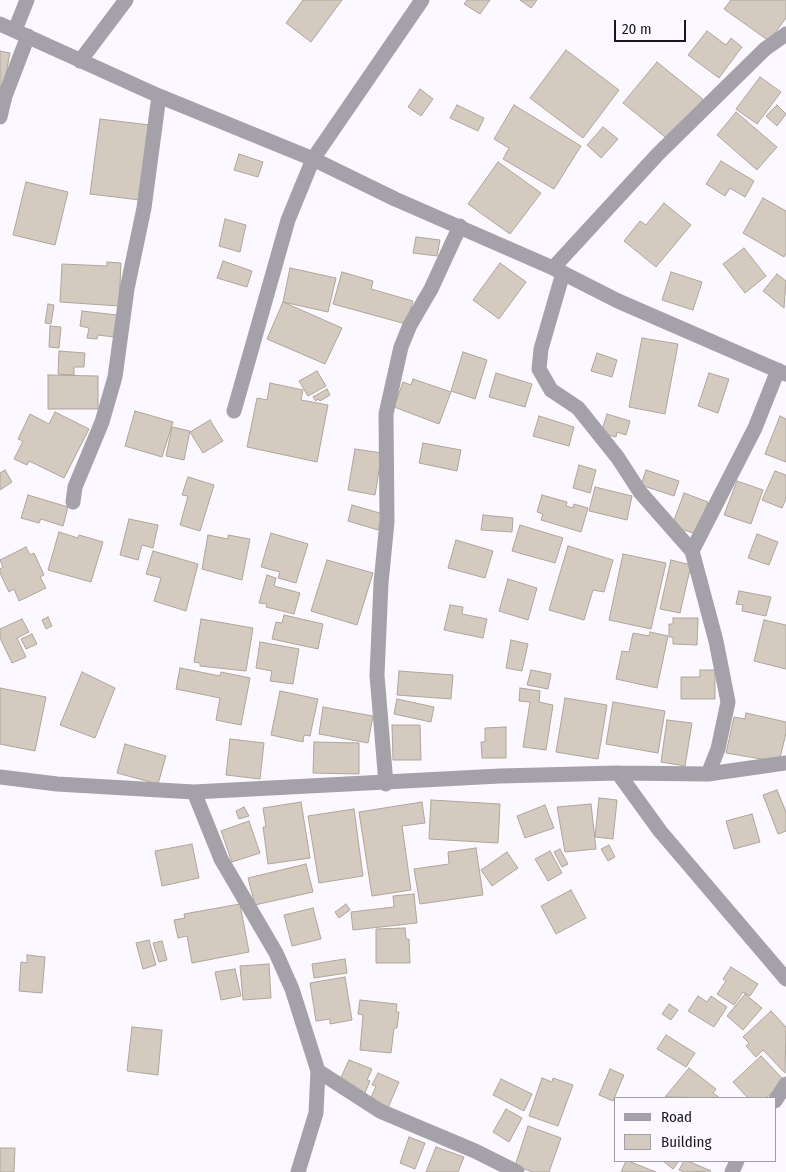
<!DOCTYPE html>
<style>
body{margin:0}
#map{position:relative;width:786px;height:1172px;overflow:hidden;background:#fbf9ff;font-family:"Fira Sans Condensed",sans-serif}
canvas{display:block}
.legend{position:absolute;left:614px;top:1097px;width:162px;height:65px;box-sizing:border-box;background:#fbf9ff;border:1px solid #a19fa5;margin:0;padding:6px 9px;list-style:none;font-size:15px;color:#1a181d}
.legend li{display:flex;align-items:center;gap:10px;height:25px}
.legend b{width:25px;border:1px solid #a19fa5}
.scale{position:absolute;left:614px;top:20px;width:72px;height:22px;box-sizing:border-box;border:2px solid #1a181d;border-top:0;padding-left:6px;font-size:15px;line-height:18px;white-space:nowrap;color:#1a181d;-webkit-text-stroke:4px #fbf9ff;paint-order:stroke}
</style>
<div id="map">
<canvas width="786" height="1172"></canvas>
<ul class="legend">
<li><b style="height:6px;background:#a4a2a8"></b>Road</li>
<li><b style="height:14px;background:#d4cabf"></b>Building</li>
</ul>
<div class="scale">20 m</div>
</div>
<script>
const ctx = document.querySelector('canvas').getContext('2d');
ctx.lineJoin = 'round';
function fillPath(path, color) { ctx.fillStyle = color; ctx.fill(path, 'evenodd'); }
const shape = rows => new Path2D(rows.map(r => 'M' + r).join(''));
function strokePath(path, color, width, dash) { ctx.strokeStyle = color; ctx.lineWidth = width; ctx.lineCap = dash ? 'butt' : 'round'; ctx.setLineDash(dash || []); ctx.stroke(path); }
const building = shape([
 [303,0,342,0,311,42,286,23,303,0],
 [467,0,490,0,480,14,464,4,467,0],
 [520,0,537,0,531,8,520,0],
 [731,0,786,0,786,18,769,41,724,9,731,0],
 [707,31,726,45,731,38,742,47,719,78,688,55,707,31],
 [566,50,619,90,583,138,530,98,566,50],
 [0,51,10,53,2,94,0,94,0,51],
 [657,62,704,100,670,141,623,103,657,62],
 [760,77,781,92,757,124,736,109,760,77],
 [420,89,433,99,421,116,408,107,420,89],
 [457,105,484,118,478,131,450,118,457,105],
 [514,105,581,146,554,189,503,159,509,148,494,139,514,105],
 [777,105,786,114,777,126,766,116,777,105],
 [736,112,777,147,757,170,717,135,736,112],
 [100,119,150,125,140,200,90,194,100,119],
 [603,127,618,139,601,158,587,145,603,127],
 [239,154,263,162,258,177,234,170,239,154],
 [721,161,754,181,745,197,730,188,725,196,706,184,721,161],
 [498,162,541,193,510,234,468,204,498,162],
 [26,182,68,192,55,245,13,235,26,182],
 [763,198,786,211,786,253,784,257,743,233,763,198],
 [664,203,691,225,656,267,624,241,640,221,646,225,664,203],
 [225,219,246,225,240,252,219,246,225,219],
 [416,237,440,240,437,256,413,253,416,237],
 [744,248,766,276,745,293,723,264,744,248],
 [223,261,252,271,247,287,217,278,223,261],
 [107,262,121,263,119,306,60,302,62,264,107,266,107,262],
 [500,263,526,282,499,319,473,300,500,263],
 [290,268,336,278,328,312,283,302,290,268],
 [342,272,373,281,371,289,413,301,406,324,333,304,342,272],
 [671,272,702,282,693,310,662,300,671,272],
 [777,274,786,281,784,308,763,291,777,274],
 [283,302,342,328,325,364,267,339,283,302],
 [48,304,54,305,51,324,45,323,48,304],
 [82,311,117,315,114,337,98,335,97,339,87,338,89,328,80,326,82,311],
 [50,326,61,327,59,348,49,347,50,326],
 [642,338,678,344,665,414,629,407,642,338],
 [59,351,85,353,84,367,74,367,74,375,58,374,59,351],
 [463,352,487,360,475,399,451,391,463,352],
 [597,353,617,360,612,377,591,371,597,353],
 [317,371,326,386,308,396,299,381,317,371],
 [496,373,532,384,525,407,489,397,496,373],
 [709,373,729,379,718,413,698,406,709,373],
 [48,375,98,376,98,409,48,409,48,375],
 [413,379,451,392,439,424,394,407,403,382,411,385,413,379],
 [270,383,303,390,301,400,328,405,317,462,247,447,257,398,267,400,270,383],
 [327,389,330,395,320,401,318,399,316,401,313,397,327,389],
 [135,411,173,422,162,457,125,446,135,411],
 [55,412,89,429,64,478,29,461,27,465,14,459,23,441,18,439,30,414,49,424,55,412],
 [607,414,630,421,626,435,617,432,616,437,601,433,607,414],
 [539,416,574,427,569,446,533,436,539,416],
 [780,416,786,419,786,462,765,454,780,416],
 [210,420,223,441,203,453,190,432,210,420],
 [172,427,190,431,184,460,166,456,172,427],
 [423,443,461,450,457,471,419,463,423,443],
 [355,449,382,453,375,495,348,490,355,449],
 [579,465,596,470,590,493,573,488,579,465],
 [5,470,12,482,0,490,0,473,5,470],
 [646,470,679,481,674,496,641,485,646,470],
 [775,471,786,475,786,499,782,508,762,500,775,471],
 [188,477,214,485,200,531,180,525,188,496,182,495,188,477],
 [737,481,763,490,751,524,724,515,737,481],
 [595,487,632,496,627,520,589,511,595,487],
 [684,493,708,502,696,534,672,526,684,493],
 [28,495,68,507,63,526,41,519,39,523,21,518,28,495],
 [542,495,567,502,566,506,573,508,574,504,588,508,581,532,541,520,543,514,537,512,542,495],
 [352,505,383,514,378,530,348,521,352,505],
 [483,515,513,518,512,532,481,530,483,515],
 [129,519,158,525,153,548,142,545,138,560,120,555,129,519],
 [520,525,563,538,555,563,512,551,520,525],
 [59,532,78,538,79,535,103,542,91,582,48,570,59,532],
 [271,533,308,544,296,583,278,578,280,572,261,567,271,533],
 [757,534,778,542,769,565,748,558,757,534],
 [208,535,228,539,228,535,250,539,242,580,202,569,208,535],
 [456,540,493,551,485,578,448,568,456,540],
 [568,546,613,560,604,592,593,590,584,620,549,610,568,546],
 [26,547,30,555,34,553,44,575,40,577,46,588,19,601,14,589,9,592,0,573,0,569,3,567,0,560,26,547],
 [153,551,198,564,186,611,154,601,161,578,146,574,153,551],
 [623,554,666,563,651,629,609,620,623,554],
 [327,560,373,573,357,625,311,611,327,560],
 [671,560,691,565,680,613,660,609,671,560],
 [267,575,276,578,274,586,300,593,294,614,266,607,267,604,259,603,267,575],
 [508,579,537,588,528,620,499,611,508,579],
 [739,591,771,597,766,616,742,611,743,605,736,604,739,591],
 [450,605,463,607,462,614,487,619,483,638,444,630,450,605],
 [284,615,323,624,318,649,272,639,276,622,282,623,284,615],
 [48,617,52,626,46,629,42,620,48,617],
 [673,618,698,618,697,645,673,644,673,637,669,637,669,624,673,624,673,618],
 [22,619,29,632,17,638,26,657,12,663,0,638,0,629,22,619],
 [201,619,253,628,246,671,200,666,200,663,194,662,201,619],
 [764,620,786,625,786,669,754,661,764,620],
 [650,632,668,636,657,688,616,679,622,651,629,652,633,633,649,636,650,632],
 [32,634,37,644,26,649,21,639,32,634],
 [511,640,528,644,522,671,506,668,511,640],
 [260,642,299,649,293,684,270,681,272,671,256,668,260,642],
 [180,668,220,676,221,672,250,678,241,725,216,720,220,698,176,689,180,668],
 [531,670,551,674,548,689,527,685,531,670],
 [700,670,715,670,715,699,681,699,681,677,700,677,700,670],
 [399,671,453,675,451,699,397,695,399,671],
 [82,672,115,688,95,738,60,725,82,672],
 [0,688,46,697,35,751,0,744,0,688],
 [520,688,540,691,539,702,553,705,546,750,523,747,530,702,519,701,520,688],
 [280,691,318,699,310,736,304,735,303,742,271,735,280,691],
 [565,698,607,705,598,759,556,752,565,698],
 [397,699,434,707,431,722,394,714,397,699],
 [613,702,665,711,658,753,606,744,613,702],
 [323,707,373,716,368,743,319,734,323,707],
 [746,713,786,722,786,733,779,762,726,753,734,717,745,719,746,713],
 [667,720,692,723,685,766,661,762,667,720],
 [392,725,420,725,421,760,393,760,392,725],
 [506,727,506,758,482,758,481,742,485,742,485,728,506,727],
 [230,739,264,743,260,779,226,775,230,739],
 [314,742,359,743,359,774,313,773,314,742],
 [125,744,166,756,158,784,117,773,125,744],
 [777,790,786,812,786,831,778,834,763,795,777,790],
 [599,798,617,800,613,839,595,837,599,798],
 [431,800,500,804,498,843,429,839,431,800],
 [301,802,310,858,268,864,263,827,266,827,263,808,301,802],
 [422,802,425,823,402,826,411,890,372,896,359,812,422,802],
 [591,804,596,849,565,852,557,807,591,804],
 [545,805,554,828,525,838,517,816,545,805],
 [244,807,249,816,239,819,236,811,244,807],
 [354,809,363,876,319,883,308,816,354,809],
 [752,814,760,842,734,849,726,821,752,814],
 [249,821,260,853,232,862,221,831,249,821],
 [192,844,199,878,162,886,155,851,192,844],
 [609,845,615,857,608,861,601,849,609,845],
 [476,848,483,895,420,904,414,869,449,864,448,852,476,848],
 [560,849,568,864,562,867,554,852,560,849],
 [550,851,562,873,548,881,535,859,550,851],
 [507,852,518,868,492,886,481,870,507,852],
 [306,864,313,892,255,905,248,878,306,864],
 [571,890,586,918,556,934,541,906,571,890],
 [414,894,417,923,353,930,351,912,394,907,393,896,414,894],
 [240,904,249,952,192,963,187,936,178,938,174,920,185,918,184,914,240,904],
 [346,904,350,910,339,918,335,912,346,904],
 [313,908,321,939,292,946,284,915,313,908],
 [405,928,406,939,409,939,410,963,376,963,376,929,405,928],
 [149,940,156,965,143,969,136,943,149,940],
 [162,941,167,960,159,962,153,943,162,941],
 [27,955,45,957,42,993,19,991,21,962,27,963,27,955],
 [345,959,347,973,314,978,312,964,345,959],
 [269,964,271,998,243,1000,240,966,269,964],
 [731,967,758,984,750,996,743,992,734,1005,717,994,726,981,723,979,731,967],
 [235,969,241,996,221,1000,215,972,235,969],
 [345,977,352,1020,330,1024,330,1019,316,1021,310,983,345,977],
 [745,994,762,1008,743,1030,727,1016,745,994],
 [698,996,707,1002,711,996,727,1007,714,1027,688,1011,698,996],
 [360,1000,397,1004,396,1012,399,1012,397,1028,394,1028,391,1053,360,1050,363,1015,358,1014,360,1000],
 [669,1004,678,1010,671,1020,662,1014,669,1004],
 [771,1011,786,1027,785,1073,763,1050,756,1057,746,1046,749,1043,743,1037,771,1011],
 [132,1027,162,1030,158,1075,127,1071,132,1027],
 [666,1035,695,1053,686,1067,657,1049,666,1035],
 [761,1056,785,1081,766,1098,748,1098,733,1082,761,1056],
 [349,1060,372,1069,367,1080,370,1081,364,1095,338,1084,349,1060],
 [689,1068,716,1089,713,1093,720,1098,665,1097,689,1068],
 [610,1069,624,1075,613,1101,599,1095,610,1069],
 [378,1073,399,1082,387,1110,369,1102,376,1086,372,1085,378,1073],
 [542,1078,552,1082,553,1078,573,1085,558,1126,529,1116,542,1078],
 [501,1079,532,1094,524,1111,493,1095,501,1079],
 [506,1109,522,1118,509,1142,493,1132,506,1109],
 [528,1126,561,1138,549,1172,533,1172,515,1166,528,1126],
 [409,1137,425,1143,415,1169,400,1163,409,1137],
 [436,1147,464,1157,458,1172,426,1172,436,1147],
 [0,1148,15,1148,14,1172,0,1172,0,1148],
 [626,1161,628,1161,656,1172,621,1172,626,1161],
 [663,1161,679,1161,673,1169,663,1161],
 [684,1161,688,1161,711,1171,684,1172,679,1170,684,1161]
]);
fillPath(building, '#d4cabf');
strokePath(building, '#afa59a', 1);
strokePath(shape([
 [0,24,159,96,313,159,395,199,553,268,618,301,786,374],
 [15,30,27,0],
 [80,61,126,0],
 [0,117,5,96,28,36],
 [553,268,658,154,765,49,786,34],
 [563,273,541,349,539,369,551,390,578,408,618,458,640,492,692,551,716,641,728,702,718,749,708,774],
 [234,411,288,220,313,159,422,0],
 [73,502,75,487,102,422,115,377,127,289,144,208,159,96],
 [692,551,755,428,778,370],
 [618,773,660,831,786,979],
 [0,777,57,784,194,792,500,776,618,773,708,774,786,763],
 [386,784,377,675,381,583,387,522,386,414,401,347,410,325,431,289,460,226],
 [194,792,221,859,276,953,292,989,318,1071,316,1113,298,1172],
 [318,1071,380,1111,475,1151,517,1172],
 [775,1101,786,1084],
 [732,1172,737,1161]
]), '#a4a2a8', 15);
</script>
